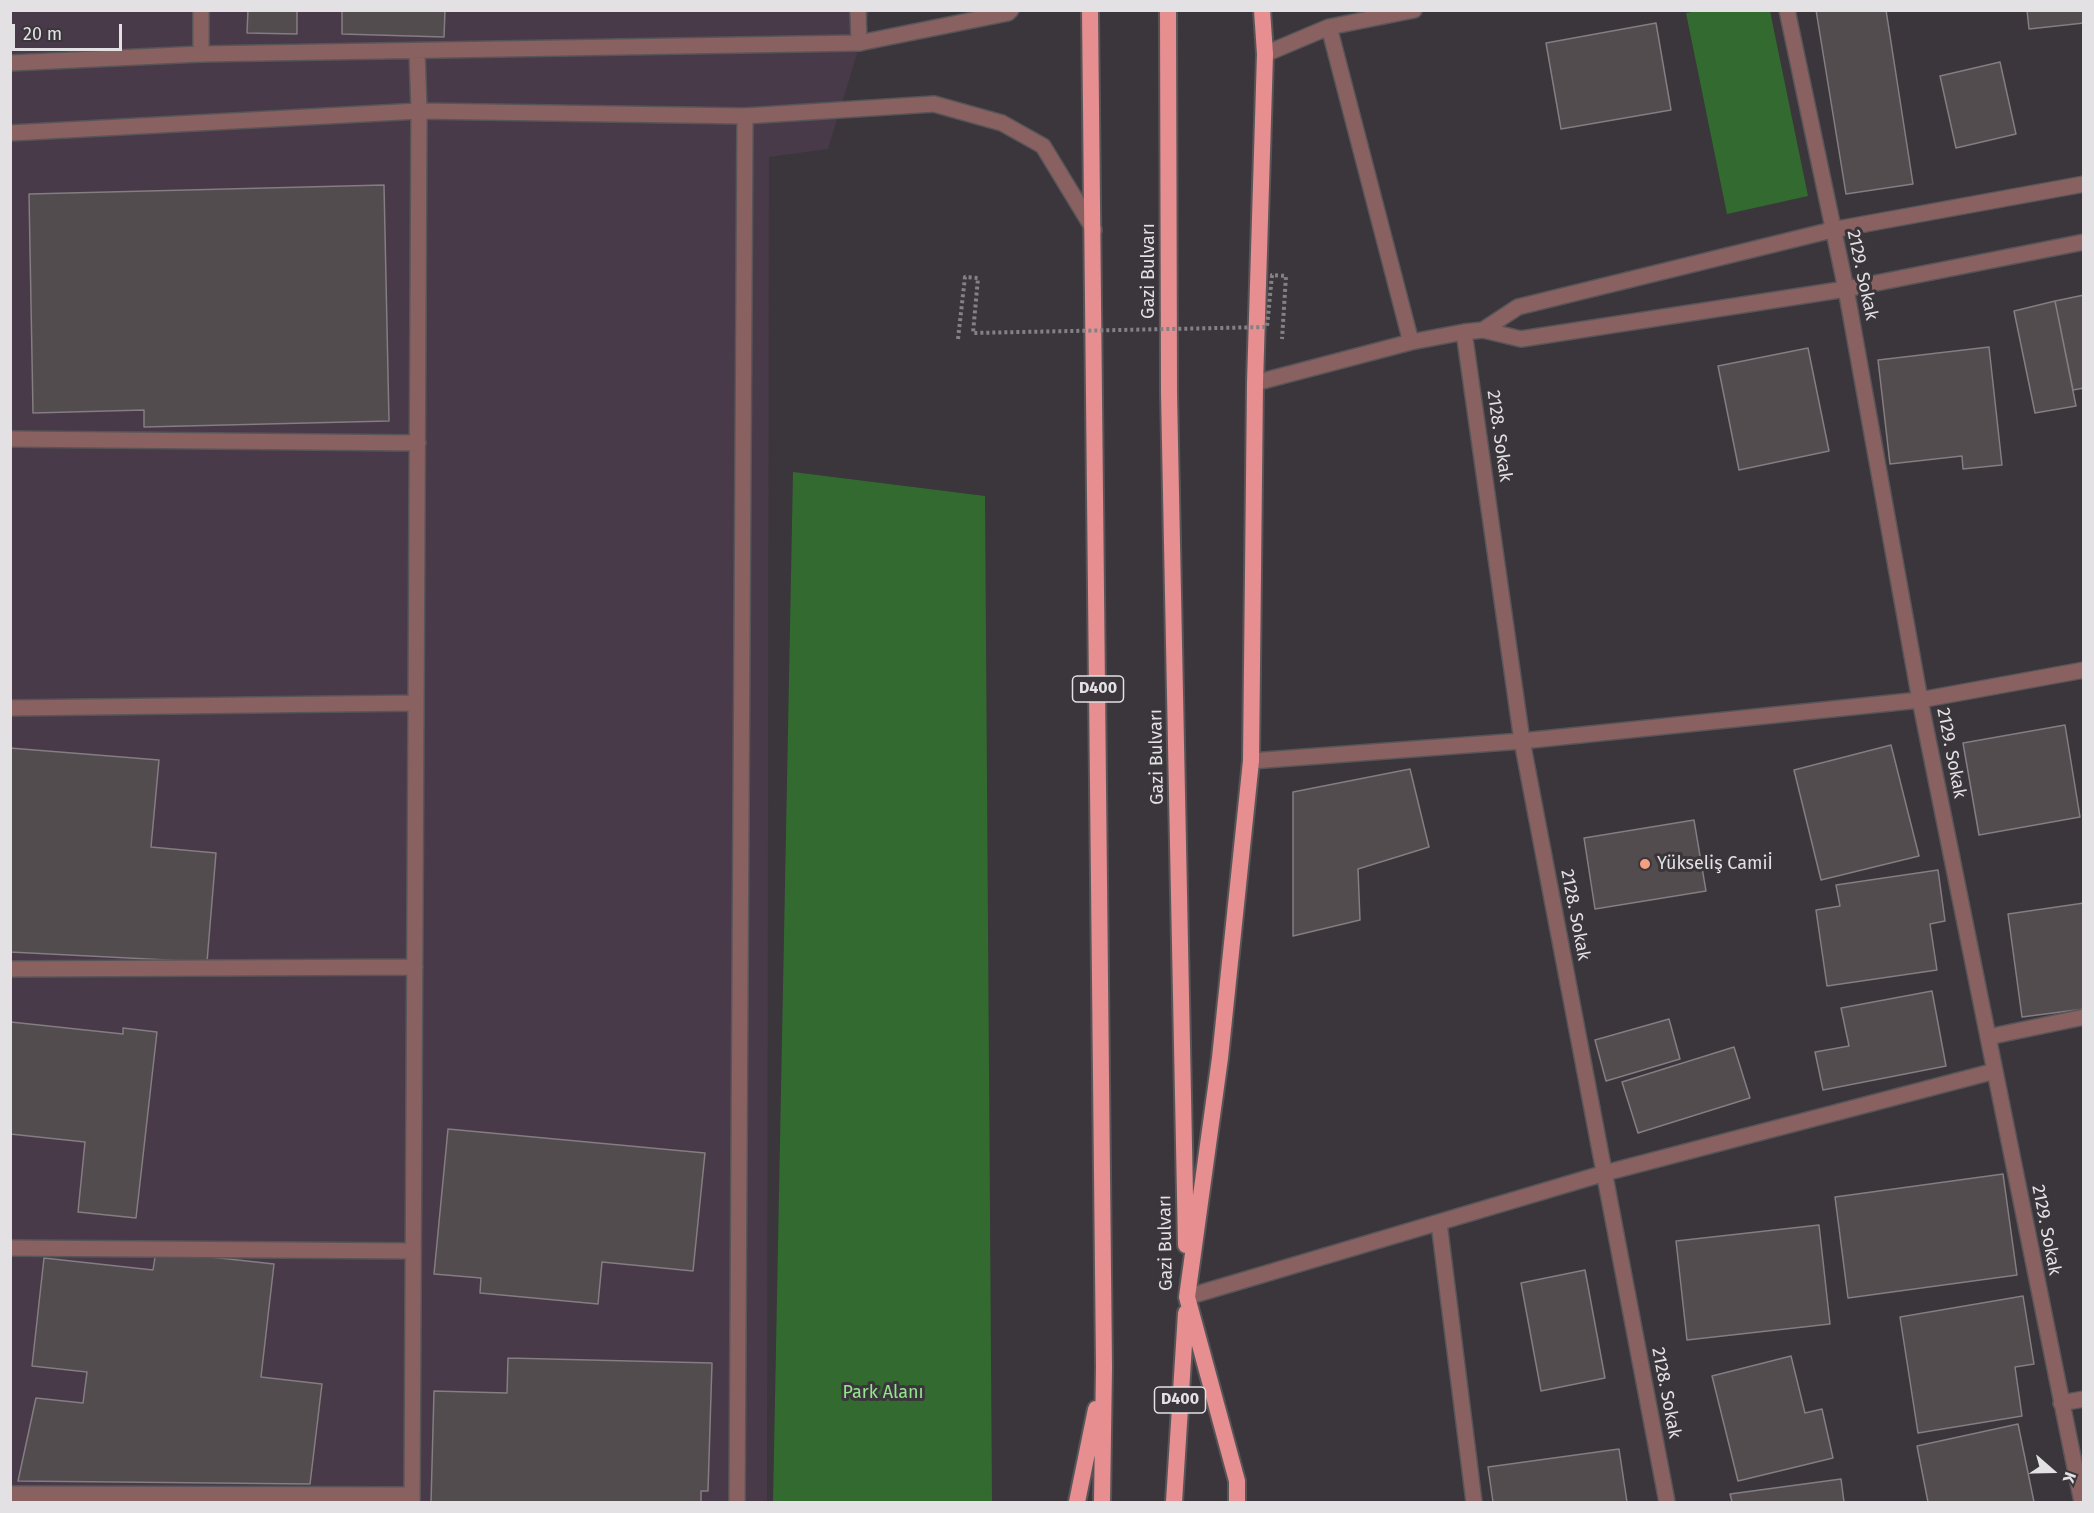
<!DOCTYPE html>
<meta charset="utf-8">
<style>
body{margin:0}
#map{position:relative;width:2094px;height:1513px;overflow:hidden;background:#3a363b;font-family:"Fira Sans",sans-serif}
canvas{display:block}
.frame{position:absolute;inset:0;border:12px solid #e3e1e4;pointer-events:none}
.north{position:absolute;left:2022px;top:1441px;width:60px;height:60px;-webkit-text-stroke:4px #3a363b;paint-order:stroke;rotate:110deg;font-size:16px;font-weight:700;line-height:24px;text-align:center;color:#e3e1e4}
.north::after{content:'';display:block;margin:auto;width:21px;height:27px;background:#e3e1e4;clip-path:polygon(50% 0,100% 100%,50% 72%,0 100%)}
.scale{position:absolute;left:12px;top:24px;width:110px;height:27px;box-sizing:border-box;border:3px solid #e3e1e4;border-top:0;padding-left:8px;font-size:18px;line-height:21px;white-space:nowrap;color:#e3e1e4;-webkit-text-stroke:4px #3a363b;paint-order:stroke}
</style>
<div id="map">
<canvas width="2094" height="1513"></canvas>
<div class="frame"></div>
<div class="north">K</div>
<div class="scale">20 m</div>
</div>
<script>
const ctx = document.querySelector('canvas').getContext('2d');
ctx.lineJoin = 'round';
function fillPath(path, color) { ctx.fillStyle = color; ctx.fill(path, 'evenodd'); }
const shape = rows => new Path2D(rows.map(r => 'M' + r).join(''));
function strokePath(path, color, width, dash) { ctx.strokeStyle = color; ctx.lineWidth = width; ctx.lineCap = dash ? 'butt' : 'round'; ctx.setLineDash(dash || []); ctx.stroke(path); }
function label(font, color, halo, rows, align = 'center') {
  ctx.font = font + ' "Fira Sans",sans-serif'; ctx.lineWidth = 6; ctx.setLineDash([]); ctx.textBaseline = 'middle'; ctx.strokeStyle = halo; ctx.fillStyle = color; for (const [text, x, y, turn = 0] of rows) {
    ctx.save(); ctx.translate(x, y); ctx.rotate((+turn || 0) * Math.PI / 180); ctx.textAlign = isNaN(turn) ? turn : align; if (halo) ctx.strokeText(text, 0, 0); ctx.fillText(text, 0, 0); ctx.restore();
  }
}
fillPath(shape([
 [10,11,870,11,828,149,769,157,767,1502,11,1502]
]), '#483a48');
fillPath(shape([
 [1698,11,1770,11,1808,196,1727,214,1686,13],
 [793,472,985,496,992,1502,773,1502]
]), '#336a30');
const building = shape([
 [248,10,297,10,297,34,247,33,248,10],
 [342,10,445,10,444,37,342,34,342,10],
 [1816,10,1886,10,1913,184,1846,194,1816,10],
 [2027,10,2084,10,2084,23,2029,29,2027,10],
 [1656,23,1671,110,1561,129,1546,43,1656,23],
 [2000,62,2016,134,1956,148,1940,76,2000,62],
 [384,185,389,421,144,427,144,410,33,413,29,194,384,185],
 [2084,295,2084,388,2073,390,2055,301,2084,295],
 [2055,301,2076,406,2035,413,2014,311,2055,301],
 [1989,347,2002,465,1963,469,1962,456,1890,464,1878,360,1989,347],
 [1808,348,1829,451,1739,470,1718,366,1808,348],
 [2065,725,2080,817,1979,835,1963,743,2065,725],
 [1891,745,1919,856,1821,880,1794,770,1891,745],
 [10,748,159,760,151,847,216,853,207,962,10,952,10,748],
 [1410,769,1429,847,1358,869,1360,920,1293,936,1293,792,1410,769],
 [1694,820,1706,891,1595,909,1584,838,1694,820],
 [1938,870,1945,921,1930,924,1937,970,1827,986,1816,910,1840,906,1836,885,1938,870],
 [2084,903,2084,1009,2022,1017,2008,914,2084,903],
 [1932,991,1946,1066,1823,1090,1815,1052,1849,1046,1841,1008,1932,991],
 [1669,1019,1680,1059,1606,1081,1595,1040,1669,1019],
 [11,1022,123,1034,123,1028,157,1032,136,1218,78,1212,85,1142,10,1134,11,1022],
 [1734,1047,1750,1098,1638,1133,1622,1082,1734,1047],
 [448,1129,705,1153,693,1271,602,1262,598,1304,480,1293,481,1278,434,1274,448,1129],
 [2003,1174,2017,1275,1848,1298,1835,1197,2003,1174],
 [1819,1225,1830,1324,1687,1340,1676,1241,1819,1225],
 [156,1251,274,1264,261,1377,322,1384,310,1484,18,1481,36,1398,83,1403,87,1372,32,1366,44,1258,153,1270,156,1251],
 [1585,1270,1605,1378,1541,1391,1521,1283,1585,1270],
 [2023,1296,2034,1364,2015,1367,2022,1416,1918,1433,1900,1317,2023,1296],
 [1791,1356,1805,1413,1822,1409,1833,1458,1738,1481,1712,1376,1791,1356],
 [508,1358,712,1363,708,1491,701,1491,701,1502,431,1502,434,1391,507,1393,508,1358],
 [2018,1424,2034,1502,1928,1502,1917,1446,2018,1424],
 [1619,1449,1627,1502,1493,1502,1488,1467,1619,1449],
 [1841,1479,1844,1502,1732,1502,1730,1494,1841,1479]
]);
fillPath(building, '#524c4f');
strokePath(building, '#847d81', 1.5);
const minor = shape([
 [858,10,859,43],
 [1787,10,1846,289,1920,700,2082,1502],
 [1329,27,1411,342],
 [201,54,201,10],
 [1265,54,1329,27,1414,10],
 [1483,330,1518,307,1832,230,2084,184],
 [1464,332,1522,741,1667,1502],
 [1255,383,1411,342,1464,332,1483,330,1521,339,1846,289,2084,242],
 [10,439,418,443],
 [10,708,416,703],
 [1251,761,1522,741,1920,700,2084,670],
 [10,969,415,967],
 [1988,1037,2084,1017],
 [1439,1223,1474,1502],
 [10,1248,413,1251],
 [1187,1297,1605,1173,1995,1071],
 [2061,1403,2084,1399],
 [10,1494,412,1495],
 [412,1502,419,111],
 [737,1502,745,116]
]);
const tertiary = shape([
 [417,51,419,111],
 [10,63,201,54,859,43,1008,13,1011,10],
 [10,133,419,111,745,116,934,104,1002,123,1043,146,1094,230]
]);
const trunk = shape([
 [1090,10,1104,1367,1102,1502],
 [1168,10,1169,393,1186,1245],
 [1077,1502,1096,1409],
 [1174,1502,1186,1313],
 [1237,1502,1237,1481,1187,1297,1220,1058,1251,761,1255,383,1265,54,1262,10]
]);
strokePath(minor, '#585559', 18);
strokePath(tertiary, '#585559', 18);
strokePath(trunk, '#585559', 20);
strokePath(minor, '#896161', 15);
strokePath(tertiary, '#896161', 15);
strokePath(trunk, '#e68e90', 16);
strokePath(shape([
 [958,339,965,277,978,278,973,333,1267,327,1272,275,1286,276,1282,339]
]), '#848185', 4, [3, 3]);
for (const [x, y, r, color] of [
 [1645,864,6,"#f2a07f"]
]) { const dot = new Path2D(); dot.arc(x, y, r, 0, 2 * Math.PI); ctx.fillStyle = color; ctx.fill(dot); strokePath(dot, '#3a363b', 2); }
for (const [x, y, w] of [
 [1098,689,51],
 [1180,1400,51]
]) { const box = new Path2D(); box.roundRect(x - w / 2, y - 13, w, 26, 4.5); ctx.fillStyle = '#3a363b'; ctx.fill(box); strokePath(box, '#e3e1e4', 1.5); }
label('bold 16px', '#e3e1e4', null, [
 ["D400",1098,689],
 ["D400",1180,1400]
]);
label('18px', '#e3e1e4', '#3a363b', [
 ["Gazi Bulvarı",1149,271,-90],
 ["2129. Sokak",1862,275,78],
 ["2128. Sokak",1499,436,82],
 ["2129. Sokak",1951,753,79],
 ["Gazi Bulvarı",1157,757,-91],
 ["2128. Sokak",1575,915,79],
 ["2129. Sokak",2046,1230,79],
 ["Gazi Bulvarı",1166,1243,-91],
 ["2128. Sokak",1666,1393,79]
]);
label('18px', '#e3e1e4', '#3a363b', [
 ["Yükseliş Camiİ",1657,864]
], 'left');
label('18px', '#94e78d', '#3a363b', [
 ["Park Alanı",883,1393]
]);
</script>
